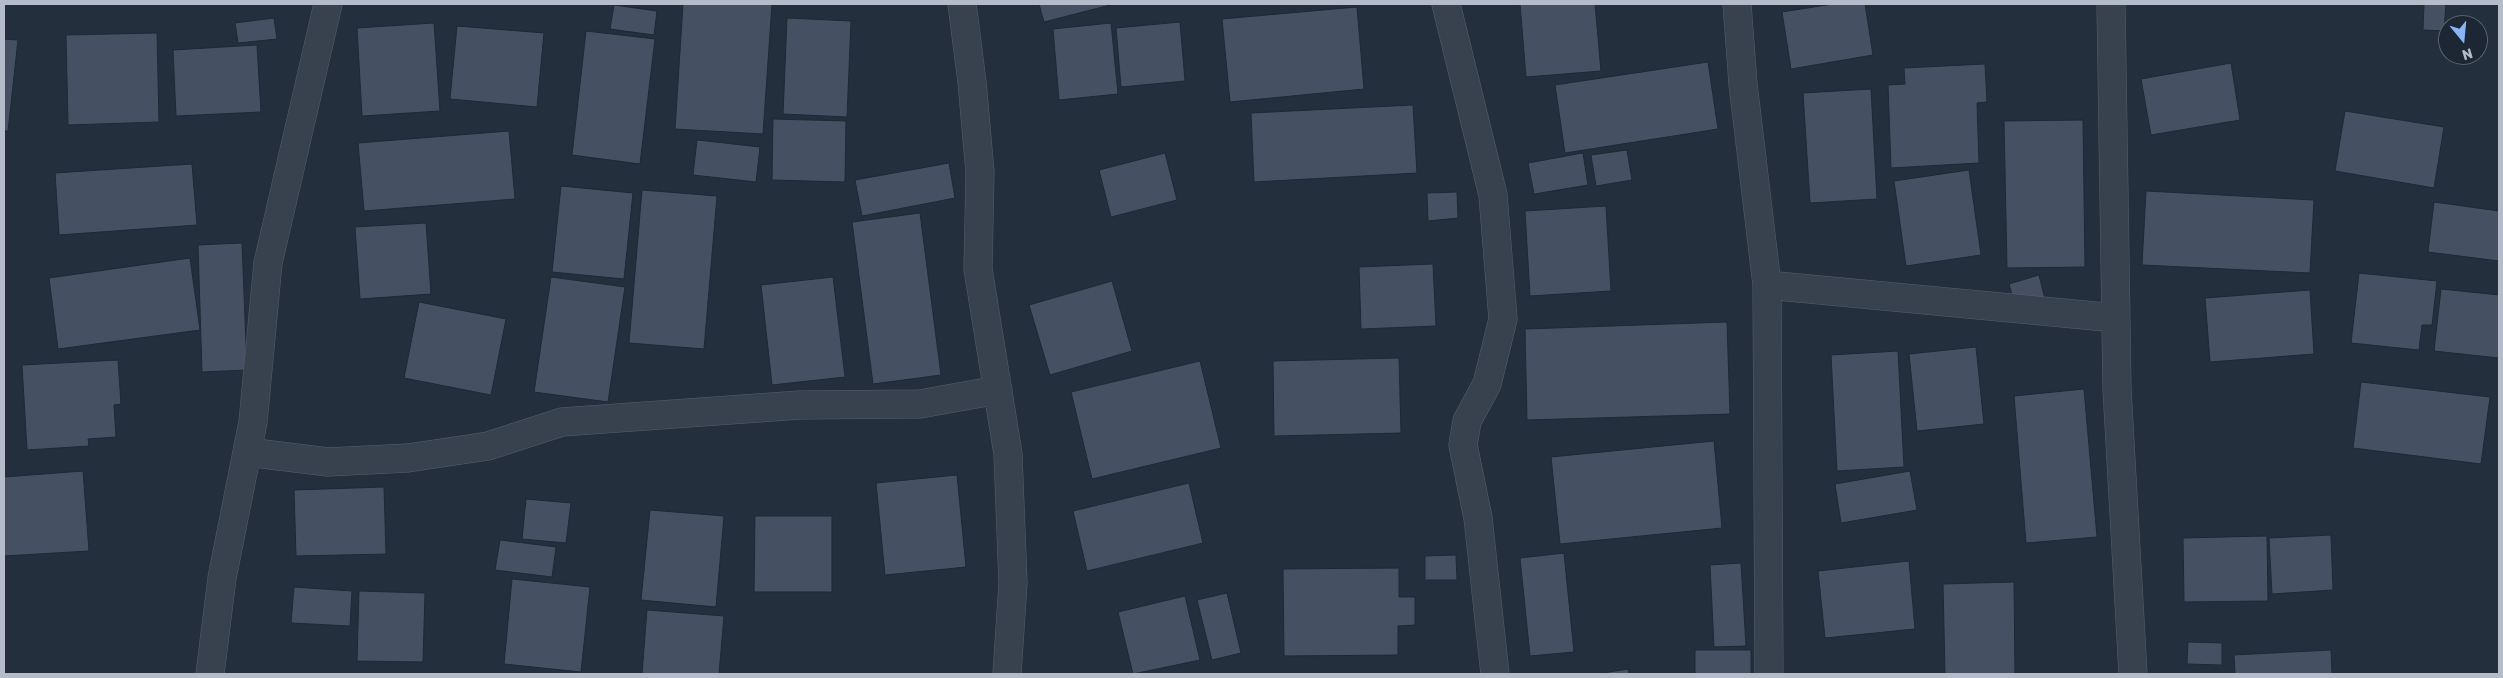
<!DOCTYPE html>
<style>
body{margin:0}
#map{position:relative;width:2503px;height:678px;overflow:hidden;background:#242f3e;font-family:Rubik,sans-serif}
canvas{display:block}
.frame{position:absolute;inset:0;border:5px solid #b4bcc9;pointer-events:none}
.north{position:absolute;left:2438px;top:15px;width:50px;height:50px;box-sizing:border-box;background:#1d2633;border:1px solid #59626f;border-radius:50%;rotate:163deg;font-size:14px;font-weight:700;line-height:20px;text-align:center;color:#b4bcc9}
.north::after{content:'';display:block;margin:auto;width:18px;height:22px;background:#8ab4f8;clip-path:polygon(50% 0,100% 100%,50% 72%,0 100%)}
</style>
<div id="map">
<canvas width="2503" height="678"></canvas>
<div class="frame"></div>
<div class="north">N</div>
</div>
<script>
const ctx = document.querySelector('canvas').getContext('2d');
ctx.lineJoin = 'round';
function fillPath(path, color) { ctx.fillStyle = color; ctx.fill(path, 'evenodd'); }
const shape = rows => new Path2D(rows.map(r => 'M' + r).join(''));
function strokePath(path, color, width, dash) { ctx.strokeStyle = color; ctx.lineWidth = width; ctx.lineCap = dash ? 'butt' : 'round'; ctx.setLineDash(dash || []); ctx.stroke(path); }
const building = shape([
 [683,4,772,4,763,134,675,129,683,4],
 [1039,4,1114,4,1044,22,1039,4],
 [1520,4,1595,4,1601,71,1526,77,1520,4],
 [1833,4,1865,4,1873,55,1791,69,1782,12,1833,4],
 [2424,4,2446,4,2444,31,2423,30,2424,4],
 [614,5,657,11,654,35,610,29,614,5],
 [1357,7,1364,89,1230,102,1222,19,1357,7],
 [274,18,277,39,238,43,235,23,274,18],
 [787,18,851,21,847,117,783,114,787,18],
 [1180,22,1185,81,1121,87,1116,28,1180,22],
 [434,23,440,111,362,116,357,28,434,23],
 [1111,23,1118,94,1059,100,1053,29,1111,23],
 [457,26,544,33,537,107,450,99,457,26],
 [586,31,655,39,640,164,572,155,586,31],
 [157,33,159,122,68,125,66,35,157,33],
 [4,39,18,40,8,131,4,131,4,39],
 [257,45,261,112,176,116,173,50,257,45],
 [1708,62,1718,129,1565,153,1555,85,1708,62],
 [2231,63,2240,120,2151,135,2141,79,2231,63],
 [1985,64,1987,102,1977,103,1979,163,1891,168,1888,85,1905,84,1904,68,1985,64],
 [1871,89,1877,199,1810,203,1803,93,1871,89],
 [1413,105,1417,173,1254,182,1251,113,1413,105],
 [2345,111,2444,127,2434,188,2335,171,2345,111],
 [773,119,846,121,845,182,772,180,773,119],
 [2083,120,2085,267,2007,268,2004,121,2083,120],
 [509,131,515,199,364,211,358,143,509,131],
 [697,140,760,147,756,182,693,175,697,140],
 [1627,150,1632,180,1596,186,1591,155,1627,150],
 [1165,153,1177,200,1111,217,1099,170,1165,153],
 [1583,153,1588,185,1534,194,1528,163,1583,153],
 [949,163,955,198,862,216,855,180,949,163],
 [192,164,197,225,59,235,55,173,192,164],
 [1969,170,1981,255,1906,266,1894,181,1969,170],
 [561,186,633,193,624,279,552,272,561,186],
 [642,190,717,196,704,349,629,343,642,190],
 [2146,191,2314,200,2310,273,2142,265,2146,191],
 [1457,192,1458,218,1428,221,1427,193,1457,192],
 [2434,202,2499,211,2499,261,2428,252,2434,202],
 [1606,206,1611,291,1530,296,1525,211,1606,206],
 [920,213,941,375,873,384,852,222,920,213],
 [426,223,431,294,360,299,355,227,426,223],
 [242,243,247,370,202,372,198,245,242,243],
 [190,258,200,330,58,349,49,278,190,258],
 [1433,264,1436,326,1361,329,1359,267,1433,264],
 [2359,273,2437,281,2432,325,2422,325,2419,350,2351,343,2359,273],
 [2039,275,2045,299,2015,306,2009,284,2039,275],
 [551,277,625,287,608,402,534,392,551,277],
 [833,277,845,377,772,385,761,285,833,277],
 [1112,281,1132,351,1050,375,1029,305,1112,281],
 [2441,289,2499,295,2499,358,2434,351,2441,289],
 [2310,290,2314,354,2210,362,2205,298,2310,290],
 [419,302,506,319,491,395,404,378,419,302],
 [1727,322,1730,414,1527,420,1525,329,1727,322],
 [1976,347,1984,424,1917,431,1909,354,1976,347],
 [1898,351,1904,467,1837,471,1831,355,1898,351],
 [1399,358,1401,433,1274,436,1273,361,1399,358],
 [118,360,121,404,114,405,116,437,88,439,89,446,27,450,22,365,118,360],
 [1200,361,1221,448,1092,479,1071,392,1200,361],
 [2361,382,2490,397,2481,464,2353,448,2361,382],
 [2084,389,2097,537,2026,543,2014,396,2084,389],
 [1714,441,1722,528,1560,544,1551,457,1714,441],
 [83,471,89,551,4,556,4,477,83,471],
 [1910,471,1917,510,1841,523,1835,484,1910,471],
 [957,475,966,567,885,575,876,483,957,475],
 [1189,483,1203,543,1087,571,1073,511,1189,483],
 [384,487,386,554,296,556,294,490,384,487],
 [526,499,571,503,566,543,522,539,526,499],
 [650,510,724,516,716,607,641,600,650,510],
 [755,516,832,516,832,592,754,592,755,516],
 [2331,535,2333,590,2272,594,2269,538,2331,535],
 [2267,536,2268,601,2184,602,2183,538,2267,536],
 [500,540,556,547,552,577,495,570,500,540],
 [1564,553,1574,652,1530,656,1520,558,1564,553],
 [1456,555,1457,580,1425,580,1425,556,1456,555],
 [1909,561,1915,629,1825,638,1818,571,1909,561],
 [1741,563,1746,646,1714,647,1710,565,1741,563],
 [1399,568,1399,597,1415,597,1415,625,1398,626,1398,655,1284,656,1283,569,1399,568],
 [512,579,590,587,581,672,504,664,512,579],
 [2014,582,2015,674,1945,674,1943,584,2014,582],
 [294,587,352,591,350,626,291,623,294,587],
 [359,591,425,593,423,662,357,661,359,591],
 [1227,593,1241,653,1212,660,1197,600,1227,593],
 [1185,596,1200,660,1133,674,1118,612,1185,596],
 [647,610,724,616,719,674,642,674,647,610],
 [2188,642,2222,643,2222,665,2187,664,2188,642],
 [1695,650,1751,650,1751,674,1695,674,1695,650],
 [2331,650,2332,674,2235,674,2234,655,2331,650],
 [1628,669,1629,674,1597,674,1628,669]
]);
fillPath(building, '#455162');
strokePath(building, '#1f2835', 1);
const minor = shape([
 [962,4,972,82,980,172,978,269,1008,454,1013,583,1007,674],
 [1446,4,1493,195,1503,319,1487,384,1467,421,1463,445,1478,518,1495,674],
 [1737,4,1743,84,1767,285,1769,674],
 [2111,4,2117,389,2133,674],
 [1767,285,2116,318],
 [247,452,328,462,408,458,488,446,562,422,800,405,920,404,998,390],
 [210,674,222,578,253,422,268,263,328,4]
]);
strokePath(minor, '#565f6c', 29);
strokePath(minor, '#38414e', 28);
</script>
